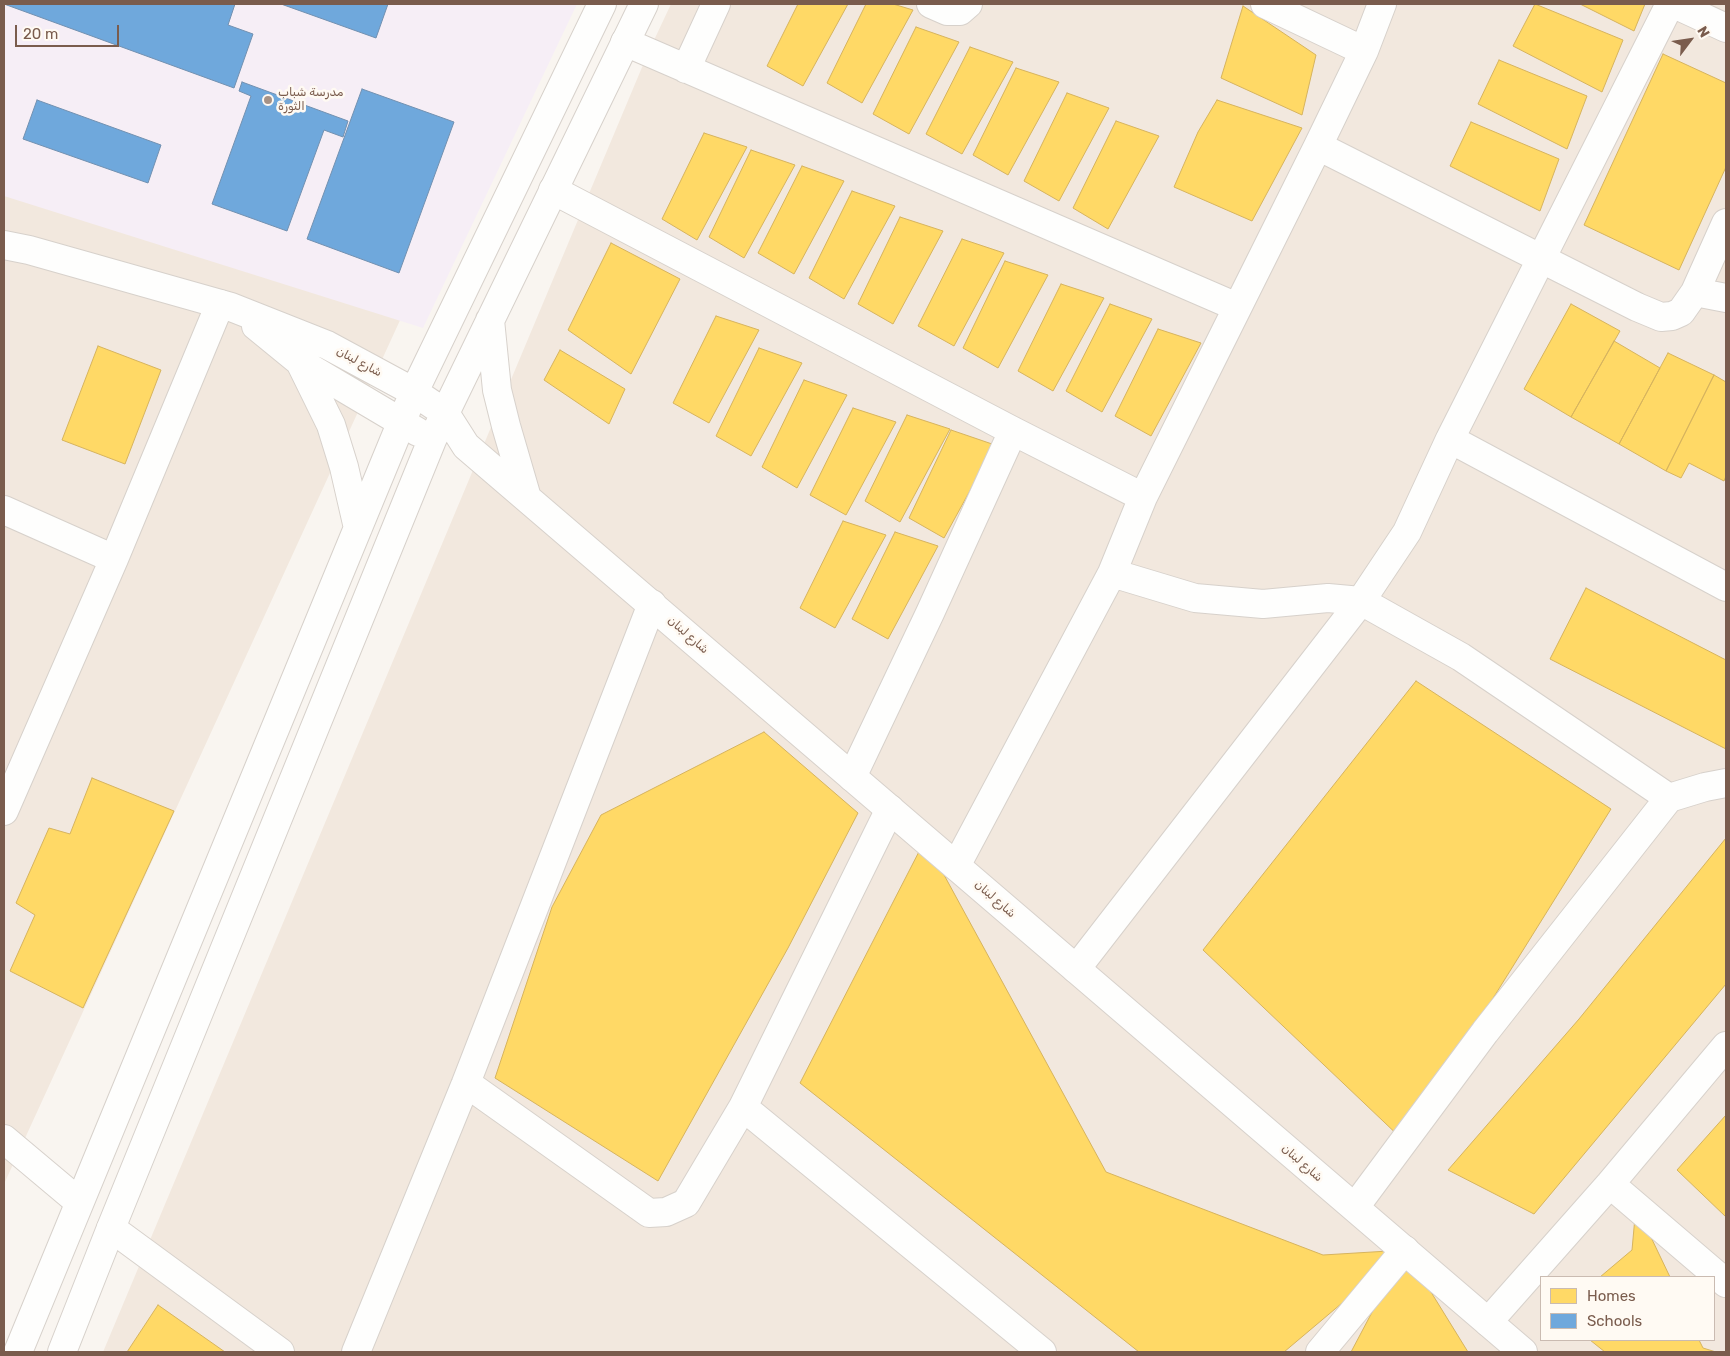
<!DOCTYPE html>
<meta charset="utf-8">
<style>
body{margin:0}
#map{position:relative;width:1730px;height:1356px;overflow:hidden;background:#f9f5f0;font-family:Rubik,sans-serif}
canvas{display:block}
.frame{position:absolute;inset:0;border:5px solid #7a5c4d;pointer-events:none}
.legend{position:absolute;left:1540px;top:1276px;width:175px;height:65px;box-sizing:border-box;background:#fffaf3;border:1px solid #cabbb1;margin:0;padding:6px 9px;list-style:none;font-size:15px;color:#7a5c4d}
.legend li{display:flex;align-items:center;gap:10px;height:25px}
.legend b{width:25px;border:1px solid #cabbb1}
.north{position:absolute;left:1665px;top:15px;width:50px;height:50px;-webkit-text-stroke:4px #fffaf3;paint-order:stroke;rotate:59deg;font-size:14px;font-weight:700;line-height:20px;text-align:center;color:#7a5c4d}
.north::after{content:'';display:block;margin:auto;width:18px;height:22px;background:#7a5c4d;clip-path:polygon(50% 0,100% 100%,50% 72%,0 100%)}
.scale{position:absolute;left:15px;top:25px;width:104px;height:22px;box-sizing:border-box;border:2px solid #7a5c4d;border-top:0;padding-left:6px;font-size:15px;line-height:18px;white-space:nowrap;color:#7a5c4d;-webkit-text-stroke:4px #fffaf3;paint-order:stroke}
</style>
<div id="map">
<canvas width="1730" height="1356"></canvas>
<div class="frame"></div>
<ul class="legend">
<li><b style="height:14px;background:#ffd966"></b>Homes</li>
<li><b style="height:14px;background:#6fa8dc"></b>Schools</li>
</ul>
<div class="north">N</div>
<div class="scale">20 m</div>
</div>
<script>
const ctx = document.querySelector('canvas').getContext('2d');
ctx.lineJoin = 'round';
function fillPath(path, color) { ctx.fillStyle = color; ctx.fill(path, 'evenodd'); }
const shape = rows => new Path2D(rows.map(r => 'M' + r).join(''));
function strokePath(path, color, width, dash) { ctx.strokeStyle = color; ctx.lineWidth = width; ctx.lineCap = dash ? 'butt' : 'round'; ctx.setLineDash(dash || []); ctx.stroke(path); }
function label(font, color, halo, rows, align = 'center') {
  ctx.font = font + ' Rubik,"Noto Sans Arabic",sans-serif'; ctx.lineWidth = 5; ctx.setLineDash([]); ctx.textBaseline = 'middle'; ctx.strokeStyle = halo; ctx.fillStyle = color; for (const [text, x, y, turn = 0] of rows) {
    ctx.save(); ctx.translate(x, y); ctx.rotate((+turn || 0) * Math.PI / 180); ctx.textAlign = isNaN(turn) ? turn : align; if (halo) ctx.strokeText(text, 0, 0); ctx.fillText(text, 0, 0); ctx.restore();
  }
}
fillPath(shape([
 [4,4,545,4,4,1184],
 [671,4,1726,4,1726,1352,103,1352,648,53],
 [1541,1277,1714,1277,1714,1340,1541,1340]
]), '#f2e8de');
fillPath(shape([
 [4,4,577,4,423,328,4,196]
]), '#f6eef6');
const homes = shape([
 [798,4,848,4,803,86,767,66,798,4],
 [866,4,893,4,913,10,862,103,827,83,866,4],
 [1535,4,1623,40,1602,92,1513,46,1535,4],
 [1580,4,1645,4,1634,31,1580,4],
 [1243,6,1316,55,1302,115,1221,78,1243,6],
 [916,27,959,42,909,134,873,114,916,27],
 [970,47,1013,62,962,154,926,134,970,47],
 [1663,54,1726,83,1726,167,1679,270,1584,225,1663,54],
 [1499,60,1587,96,1567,149,1478,104,1499,60],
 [1016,68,1059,82,1008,175,973,155,1016,68],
 [1067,93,1109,108,1059,201,1024,181,1067,93],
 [1217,100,1302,128,1252,221,1174,187,1198,132,1217,100],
 [1116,121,1159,136,1108,229,1073,208,1116,121],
 [1471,122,1559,159,1540,211,1450,166,1471,122],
 [704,133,747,147,697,240,662,219,704,133],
 [751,150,795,165,744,258,709,237,751,150],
 [802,166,844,181,794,274,758,253,802,166],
 [852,191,895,206,844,299,809,278,852,191],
 [900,217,943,231,893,324,858,304,900,217],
 [962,239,1004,253,954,346,918,326,962,239],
 [611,243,680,279,631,374,568,330,611,243],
 [1005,261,1048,275,998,368,963,348,1005,261],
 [1061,284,1104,298,1053,391,1018,371,1061,284],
 [1110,304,1152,319,1102,412,1066,391,1110,304],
 [1571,304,1620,331,1571,417,1524,389,1571,304],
 [716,316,759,330,709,423,673,403,716,316],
 [1158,329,1201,343,1151,436,1115,416,1158,329],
 [1614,341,1660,368,1619,444,1571,417,1614,341],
 [98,346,161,370,125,464,62,440,98,346],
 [759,348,802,363,751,456,716,436,759,348],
 [560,350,625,389,609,424,544,380,560,350],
 [1668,353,1714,375,1666,471,1619,444,1668,353],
 [1714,375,1726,382,1726,476,1724,481,1689,463,1681,478,1666,471,1714,375],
 [804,380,847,395,797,488,762,467,804,380],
 [853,408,896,422,846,515,810,495,853,408],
 [907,415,950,429,900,522,865,501,907,415],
 [951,430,995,445,944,538,909,518,951,430],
 [843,521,886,535,835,628,800,608,843,521],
 [895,532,938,546,888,639,852,619,895,532],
 [1586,588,1726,660,1726,749,1550,659,1586,588],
 [1416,681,1611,809,1404,1141,1203,950,1416,681],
 [764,732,858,813,788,948,658,1181,495,1078,552,907,601,815,764,732],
 [92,778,174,811,83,1008,10,971,35,915,16,903,49,828,70,834,92,778],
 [1726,838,1726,984,1534,1214,1448,1170,1579,1019,1726,838],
 [925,840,1106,1172,1323,1255,1405,1250,1284,1352,1139,1352,800,1083,925,840],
 [1726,1115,1726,1217,1677,1170,1726,1115],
 [1636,1206,1670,1277,1600,1277,1632,1250,1636,1206],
 [1405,1250,1468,1352,1351,1352,1405,1250],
 [158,1305,225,1352,127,1352,158,1305],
 [1590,1340,1699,1340,1703,1348,1716,1352,1605,1352,1590,1340]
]);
fillPath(homes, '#ffd966');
strokePath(homes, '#d7b45e', 1);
const schools = shape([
 [4,4,235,4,228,25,253,34,234,88,4,4],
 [281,4,388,4,376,38,281,4],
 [242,82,348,121,343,137,324,130,287,231,212,204,251,96,239,91,242,82],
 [362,89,454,122,399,273,307,239,362,89],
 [37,100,161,145,148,183,23,139,37,100]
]);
fillPath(schools, '#6fa8dc');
strokePath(schools, '#7291b1', 1);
const minor = shape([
 [931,4,947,11,960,11,968,4],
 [1265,4,1364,51],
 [1674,4,1726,28],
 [625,42,1237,307],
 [686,69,716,4],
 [1318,146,1637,307,1661,317,1672,316,1681,312,1695,292,1726,223],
 [553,190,1013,431,1143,497],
 [1695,292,1726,298],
 [1450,439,1726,587],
 [4,510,114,559],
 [1112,573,1195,598,1263,604,1328,598,1361,601,1461,657,1669,798],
 [852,777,930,613,1013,431],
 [4,811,114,559,220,304],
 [956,866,1112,573,1143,497,1318,146,1364,51,1382,4],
 [1076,969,1361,601,1407,532,1450,439,1670,4],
 [466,1083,649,1213,666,1212,686,1203,743,1107,890,809],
 [743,1107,1042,1352],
 [4,1139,79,1202],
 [1610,1184,1726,1283],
 [1355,1207,1485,1032,1669,798,1705,787,1726,783],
 [111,1228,280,1352],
 [1488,1322,1610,1184,1726,1046],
 [356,1352,466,1083,652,604],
 [1320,1352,1405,1250]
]);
const tertiary = shape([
 [4,245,29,250,231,307,327,345,414,392,445,413,466,446,1523,1352],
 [490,320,497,390,506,426,527,498],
 [256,326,300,362,418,432],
 [300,362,331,425,344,467,358,528],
 [18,1352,414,392,602,4],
 [62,1352,111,1228,432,440,644,4]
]);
strokePath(minor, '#d7d1cb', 30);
strokePath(tertiary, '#d7d1cb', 30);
strokePath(minor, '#fefefd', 28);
strokePath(tertiary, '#fefefd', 28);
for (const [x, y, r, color] of [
 [268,100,5,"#a69286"]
]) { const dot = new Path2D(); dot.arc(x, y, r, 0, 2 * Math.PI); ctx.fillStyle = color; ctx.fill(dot); strokePath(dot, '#fffaf3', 2); }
label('12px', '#7a5c4d', '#fffaf3', [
 ["مدرسة شباب",278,93],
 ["الثورة",278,107]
], 'left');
label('12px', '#7a5c4d', '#fffaf3', [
 ["شارع لبنان",359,362,28],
 ["شارع لبنان",688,635,41],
 ["شارع لبنان",995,899,41],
 ["شارع لبنان",1302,1163,41]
]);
</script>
